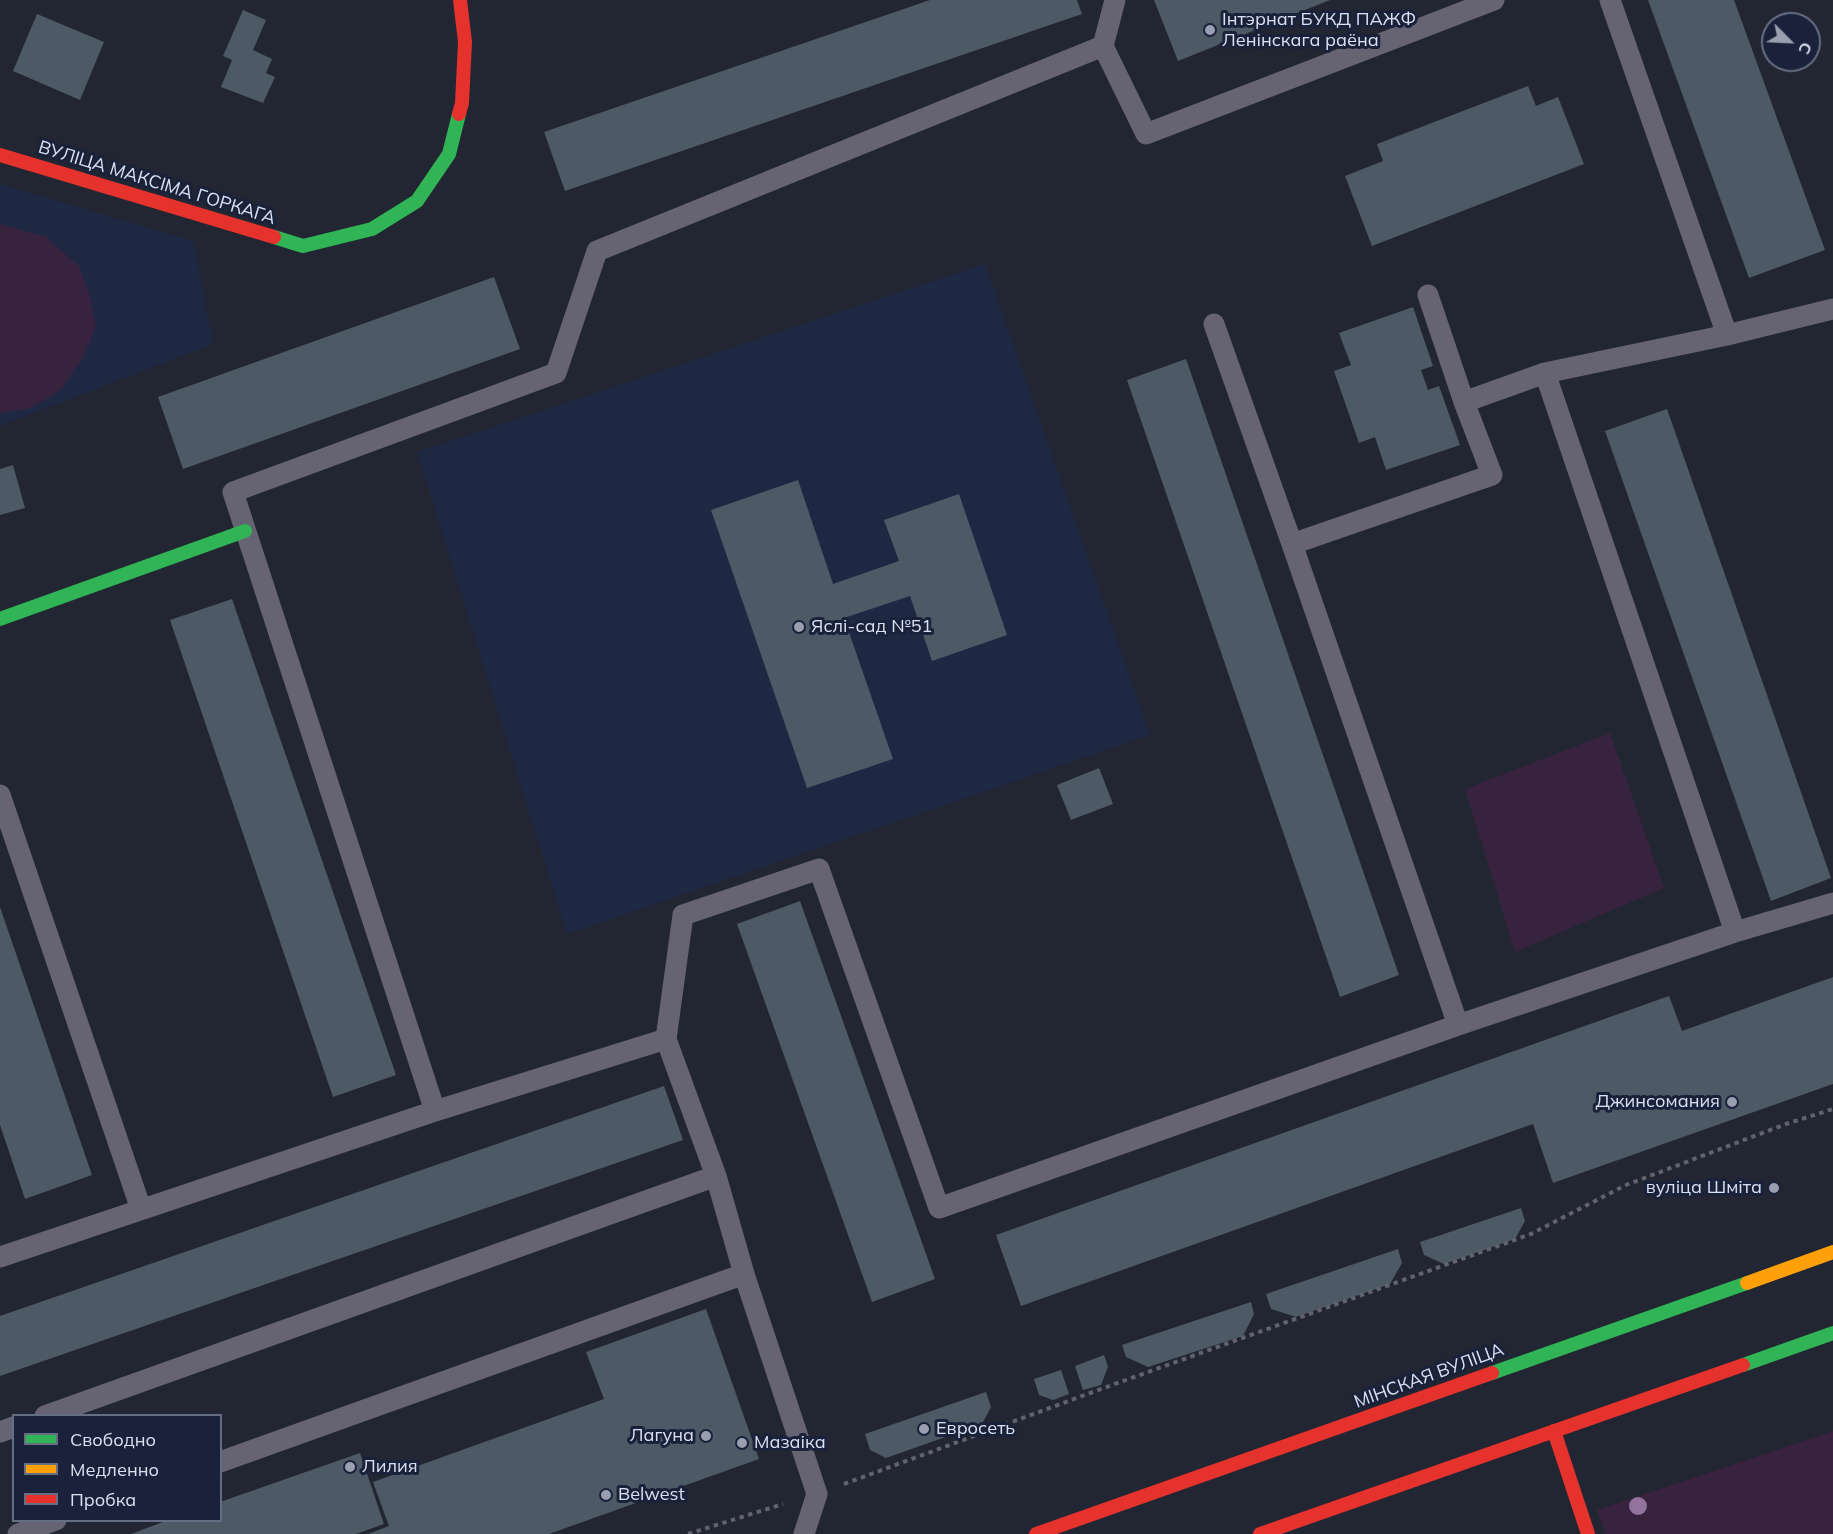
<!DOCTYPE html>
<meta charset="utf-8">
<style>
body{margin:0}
#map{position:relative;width:1833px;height:1534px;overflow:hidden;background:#212632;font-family:Mulish,sans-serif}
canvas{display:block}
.legend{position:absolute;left:12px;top:1414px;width:210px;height:108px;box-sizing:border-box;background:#19223a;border:2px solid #666e83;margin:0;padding:8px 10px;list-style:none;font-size:18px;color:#d9e0f1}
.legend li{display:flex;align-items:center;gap:12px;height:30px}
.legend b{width:30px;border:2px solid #666e83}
.north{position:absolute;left:1761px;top:12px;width:60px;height:60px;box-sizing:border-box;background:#19223a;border:2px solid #666e83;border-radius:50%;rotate:114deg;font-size:16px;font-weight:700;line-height:24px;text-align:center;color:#d9e0f1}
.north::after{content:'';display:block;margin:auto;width:21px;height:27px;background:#999fae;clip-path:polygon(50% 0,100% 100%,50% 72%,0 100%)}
</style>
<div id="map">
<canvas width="1833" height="1534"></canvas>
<ul class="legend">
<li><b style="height:8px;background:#30b455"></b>Свободно</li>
<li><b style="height:8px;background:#ff9f0a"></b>Медленно</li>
<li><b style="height:8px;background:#e5322d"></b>Пробка</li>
</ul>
<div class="north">С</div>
</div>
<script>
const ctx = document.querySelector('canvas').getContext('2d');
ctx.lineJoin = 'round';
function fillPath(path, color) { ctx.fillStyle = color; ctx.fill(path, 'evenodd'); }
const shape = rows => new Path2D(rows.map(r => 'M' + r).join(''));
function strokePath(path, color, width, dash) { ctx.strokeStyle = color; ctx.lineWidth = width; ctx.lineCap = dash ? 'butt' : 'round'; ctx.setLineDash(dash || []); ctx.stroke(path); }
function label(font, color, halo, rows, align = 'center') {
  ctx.font = font + ' Mulish,sans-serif'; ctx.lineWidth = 6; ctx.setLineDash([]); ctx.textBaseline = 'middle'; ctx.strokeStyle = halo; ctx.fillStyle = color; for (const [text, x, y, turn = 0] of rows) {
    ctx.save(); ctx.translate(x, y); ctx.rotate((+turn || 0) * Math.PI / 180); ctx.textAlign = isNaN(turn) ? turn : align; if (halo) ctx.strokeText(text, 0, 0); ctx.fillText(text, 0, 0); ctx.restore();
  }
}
fillPath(shape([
 [0,184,193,241,213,344,0,426],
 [985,264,1150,735,567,934,417,452]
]), '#1e2843');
fillPath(shape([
 [0,224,46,237,79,266,89,293,96,327,83,357,61,390,31,408,0,413],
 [1610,733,1664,888,1515,952,1465,789],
 [1833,1431,1833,1534,1605,1534,1597,1510]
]), '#37233e');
fillPath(shape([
 [930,0,1077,0,1082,14,565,191,544,132],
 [1154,0,1330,0,1178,61],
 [1648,0,1734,0,1825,250,1749,278],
 [243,10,266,20,253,50,272,59,266,73,275,77,263,103,221,87,232,60,223,56],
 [37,14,104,42,80,100,13,71],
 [1528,86,1536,106,1558,97,1584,164,1372,246,1345,176,1383,161,1377,144],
 [494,277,520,349,183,469,158,397],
 [1413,307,1433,366,1421,370,1428,390,1439,386,1460,445,1386,470,1375,437,1359,443,1334,371,1351,365,1339,333],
 [1186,359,1399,975,1340,997,1127,380],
 [1667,409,1831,878,1771,901,1605,431],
 [13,465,25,508,0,515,0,469],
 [798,480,833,584,899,561,884,520,959,494,1007,635,932,661,910,596,844,618,893,759,807,788,711,510],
 [232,599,396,1075,333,1097,170,620],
 [1099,768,1113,804,1071,820,1057,785],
 [800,901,935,1279,872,1302,737,924],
 [0,907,92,1175,25,1199,0,1125],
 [1833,977,1833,1084,1553,1183,1533,1124,1021,1306,996,1235,1669,996,1682,1031],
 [664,1086,683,1140,0,1376,0,1316],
 [1521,1208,1525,1221,1515,1239,1444,1264,1424,1255,1420,1242],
 [1398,1249,1402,1263,1390,1284,1296,1317,1271,1309,1266,1294],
 [1251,1302,1254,1314,1243,1336,1148,1367,1126,1357,1122,1345],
 [706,1309,759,1459,549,1534,368,1534,389,1526,373,1482,604,1399,586,1352],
 [1104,1355,1108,1367,1101,1385,1083,1390,1075,1366],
 [1061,1370,1069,1394,1053,1400,1039,1395,1034,1379],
 [986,1392,991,1407,982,1424,886,1458,870,1450,865,1434],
 [360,1453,384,1524,356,1534,131,1534,168,1520,220,1520,220,1502]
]), '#4d5a66');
strokePath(shape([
 [844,1484,1112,1385,1531,1234,1626,1185,1786,1124,1833,1109],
 [688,1534,783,1504]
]), '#62626e', 4, [4.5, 4.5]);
strokePath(shape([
 [1610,0,1727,335],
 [1103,46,1115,0],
 [1545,373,1735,932],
 [1464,402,1545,373,1727,335,1833,309],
 [1292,544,1492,475,1464,402,1428,295],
 [0,795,141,1209],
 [1458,1025,1735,932,1833,903],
 [435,1111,233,492,556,373,597,251,1103,46,1146,134,1494,0],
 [716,1176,666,1039,683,915,819,869,939,1208,1458,1025,1292,544,1214,324],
 [0,1257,435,1111,666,1039],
 [45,1416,716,1176,744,1274],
 [0,1432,14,1427],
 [220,1462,744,1274,817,1494,804,1534],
 [18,1534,56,1520]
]), '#666372', 21);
strokePath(shape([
 [274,237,303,246,372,229,417,201,449,154,459,114],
 [0,619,245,531],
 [1743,1365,1833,1333],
 [1492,1373,1747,1283]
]), '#30b455', 14);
strokePath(shape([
 [1747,1283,1833,1252]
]), '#ff9f0a', 14);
strokePath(shape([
 [459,114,462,103,465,42,460,0],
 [0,155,274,237],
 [1554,1431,1588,1534],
 [1036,1534,1492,1373],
 [1260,1534,1743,1365]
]), '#e5322d', 14);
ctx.fillStyle = '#91739e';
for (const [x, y] of [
 [1638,1506]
]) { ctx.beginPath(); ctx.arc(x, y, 9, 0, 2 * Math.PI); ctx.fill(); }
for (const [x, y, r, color] of [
 [1210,30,6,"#999fae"],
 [799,627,6,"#999fae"],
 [1732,1102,6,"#999fae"],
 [1774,1188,6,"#999fae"],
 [924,1429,6,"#999fae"],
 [706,1436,6,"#999fae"],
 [742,1443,6,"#999fae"],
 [350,1467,6,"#999fae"],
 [606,1495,6,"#999fae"]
]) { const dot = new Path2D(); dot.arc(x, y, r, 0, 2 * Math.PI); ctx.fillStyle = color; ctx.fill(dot); strokePath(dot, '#19223a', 2); }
label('18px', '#d9e0f1', '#19223a', [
 ["Інтэрнат БУКД ПАЖФ",1222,20],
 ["Ленінскага раёна",1222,41],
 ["Яслі-сад №51",811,627],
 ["Джинсомания",1720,1102,"right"],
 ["вуліца Шміта",1762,1188,"right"],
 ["Евросеть",936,1429],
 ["Лагуна",694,1436,"right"],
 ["Мазаіка",754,1443],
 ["Лилия",362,1467],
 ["Belwest",618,1495]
], 'left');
label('18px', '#d9e0f1', '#19223a', [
 ["ВУЛІЦА МАКСІМА ГОРКАГА",157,183,17],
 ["МІНСКАЯ ВУЛІЦА",1429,1376,-20]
]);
</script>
